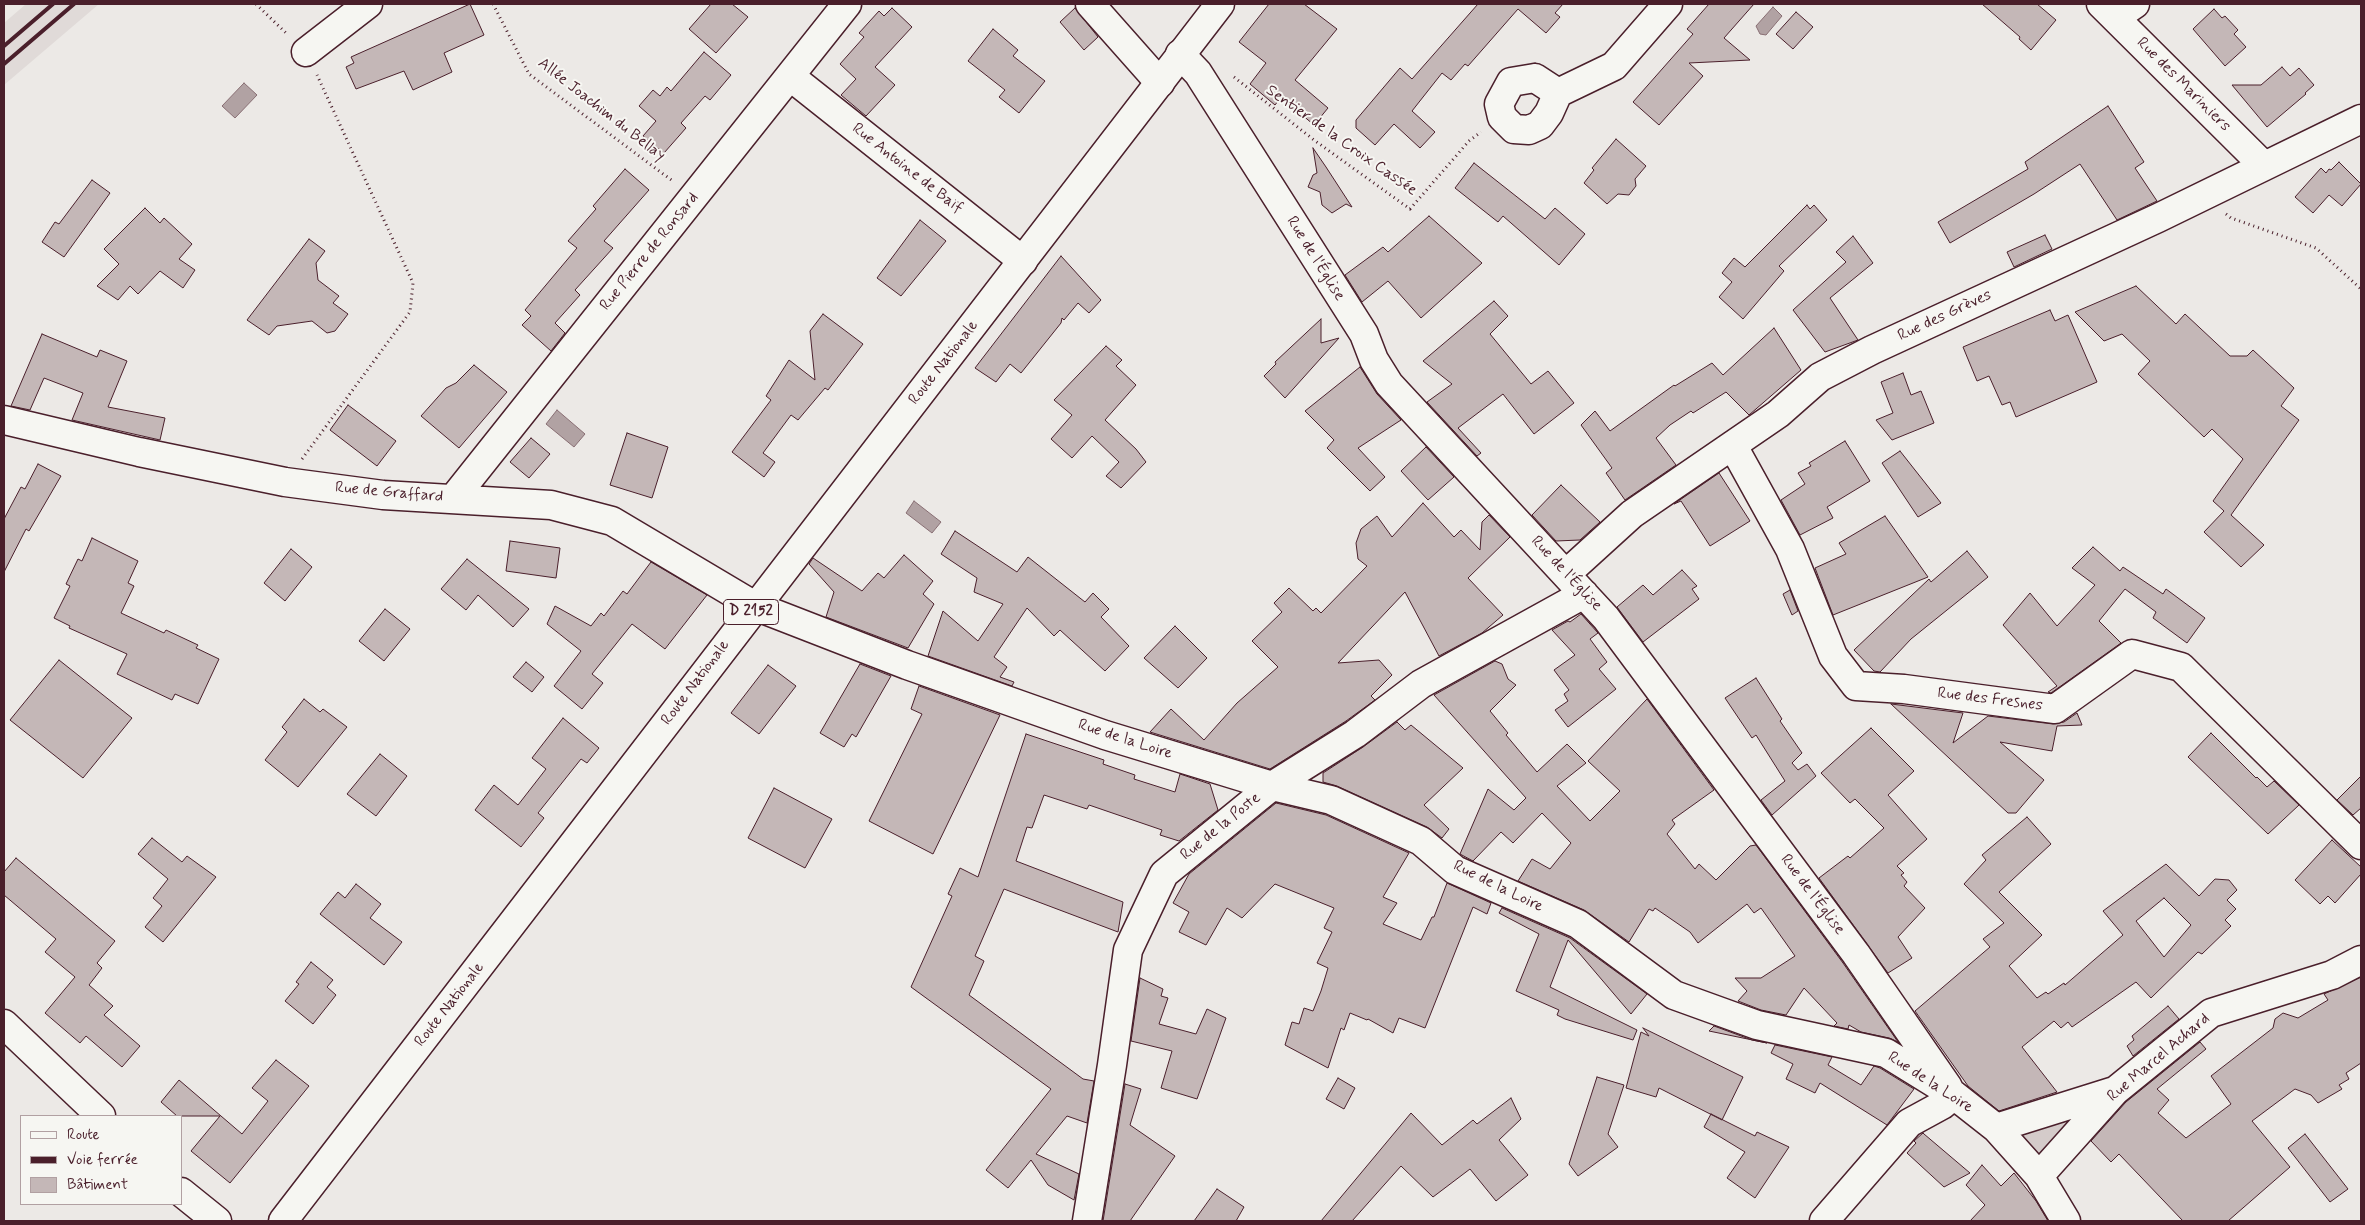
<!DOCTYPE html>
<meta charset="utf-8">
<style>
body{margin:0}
#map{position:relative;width:2365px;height:1225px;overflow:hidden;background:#ece9e6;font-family:Mynerve,sans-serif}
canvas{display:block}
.frame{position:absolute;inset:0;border:5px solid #4a1f2b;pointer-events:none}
.legend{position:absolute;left:20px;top:1115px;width:162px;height:90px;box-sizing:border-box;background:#f6f6f2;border:1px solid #b1a0a2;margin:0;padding:6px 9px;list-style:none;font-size:15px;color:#4a1f2b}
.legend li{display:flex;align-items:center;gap:10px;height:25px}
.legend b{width:25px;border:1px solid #b1a0a2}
</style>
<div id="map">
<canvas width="2365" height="1225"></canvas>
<div class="frame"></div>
<ul class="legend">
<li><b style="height:6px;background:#f6f6f2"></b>Route</li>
<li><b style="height:6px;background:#4a1f2b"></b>Voie ferrée</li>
<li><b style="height:14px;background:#c4b7b7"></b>Bâtiment</li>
</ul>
</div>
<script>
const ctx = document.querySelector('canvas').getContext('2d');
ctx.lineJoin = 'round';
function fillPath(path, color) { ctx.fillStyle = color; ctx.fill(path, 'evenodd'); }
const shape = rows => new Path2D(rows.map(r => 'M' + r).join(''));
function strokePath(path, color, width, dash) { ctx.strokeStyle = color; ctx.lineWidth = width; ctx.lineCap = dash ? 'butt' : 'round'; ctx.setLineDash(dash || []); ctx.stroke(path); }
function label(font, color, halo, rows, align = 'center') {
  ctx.font = font + ' Mynerve,sans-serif'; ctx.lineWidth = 4; ctx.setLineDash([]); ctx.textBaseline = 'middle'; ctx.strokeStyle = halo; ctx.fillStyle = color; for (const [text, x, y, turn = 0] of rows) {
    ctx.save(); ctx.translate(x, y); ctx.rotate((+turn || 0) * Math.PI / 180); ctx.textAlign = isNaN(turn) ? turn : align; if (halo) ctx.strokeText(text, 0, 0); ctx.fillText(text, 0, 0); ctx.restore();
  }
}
fillPath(shape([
 [26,4,99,4,4,85,4,23]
]), '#e0dad8');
fillPath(shape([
 [2092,1108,2047,1158,2037,1157,2019,1131]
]), '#d4cbca');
const water = shape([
 [1773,7,1782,16,1766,35,1760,34,1756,26,1773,7],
 [244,83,257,95,235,118,222,106,244,83],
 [557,410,585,434,574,447,546,424,557,410],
 [914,501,941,522,932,533,906,513,914,501]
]);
fillPath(water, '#b1a2a3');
strokePath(water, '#886e73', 1);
const building = shape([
 [470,4,484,35,444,53,452,72,413,90,404,71,356,89,346,67,354,63,351,57,470,4],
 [711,4,732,4,748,17,716,53,689,29,711,4],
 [1269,4,1304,4,1337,29,1295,80,1328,108,1314,125,1281,97,1275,105,1250,84,1266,63,1239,42,1269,4],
 [1478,4,1563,4,1555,13,1560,17,1546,33,1518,9,1468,66,1465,64,1451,80,1442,73,1412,111,1435,132,1420,148,1394,124,1375,145,1356,128,1356,120,1400,68,1412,79,1478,4],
 [1709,4,1754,4,1724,38,1750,60,1689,63,1703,76,1659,125,1633,102,1693,34,1687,29,1709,4],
 [1982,4,2037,4,2056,20,2031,50,2019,39,2020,37,1982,4],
 [892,8,912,27,875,67,895,85,866,116,841,95,856,79,840,64,864,37,859,33,879,11,884,16,892,8],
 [1075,8,1098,37,1084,50,1060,22,1075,8],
 [2214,9,2222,18,2225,16,2238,30,2234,34,2246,47,2225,66,2193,29,2214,9],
 [1796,12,1813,27,1793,49,1776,34,1796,12],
 [993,29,1018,50,1013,56,1045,81,1019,113,999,97,1005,90,968,61,993,29],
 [704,52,731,75,710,100,705,96,681,123,686,128,664,153,643,136,656,121,639,106,653,90,660,96,667,87,671,91,704,52],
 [2282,67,2290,76,2299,68,2314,85,2305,93,2306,94,2267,127,2232,85,2261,85,2282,67],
 [2108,106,2144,162,2135,168,2157,201,2117,220,2080,164,2034,194,1950,243,1938,222,2028,169,2025,162,2108,106],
 [1616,139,1646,166,1635,179,1636,186,1629,195,1618,194,1607,204,1584,183,1594,170,1592,168,1616,139],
 [1313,148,1326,167,1352,207,1346,204,1332,213,1322,205,1320,192,1308,187,1313,175,1317,173,1313,148],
 [2339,162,2361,184,2342,206,2329,195,2313,213,2295,197,2321,168,2326,173,2329,169,2331,170,2339,162],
 [1474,163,1545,219,1555,208,1585,234,1559,265,1503,216,1498,222,1455,188,1474,163],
 [625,169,649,190,604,241,613,248,575,290,580,295,555,323,565,333,551,351,522,325,531,316,525,310,577,248,568,241,596,209,593,206,625,169],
 [92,180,110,193,64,257,42,242,55,222,59,224,92,180],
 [1807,205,1810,209,1814,205,1827,220,1779,266,1784,271,1743,319,1719,297,1732,282,1722,273,1734,258,1745,267,1807,205],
 [145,208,160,223,164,218,192,244,179,259,195,270,183,288,160,271,138,294,130,286,118,300,97,286,119,264,104,249,145,208],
 [1429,216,1482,263,1421,318,1388,281,1362,302,1345,275,1383,247,1388,252,1429,216],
 [920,220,946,241,901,296,877,278,920,220],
 [2045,235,2052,249,2014,267,2007,252,2045,235],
 [1853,236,1873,263,1830,298,1858,340,1825,352,1793,310,1846,262,1836,252,1853,236],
 [309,239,325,251,316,263,318,280,339,296,333,303,348,314,335,331,327,333,312,321,277,326,269,335,247,320,309,239],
 [1061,256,1101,300,1089,313,1078,303,1064,320,1062,318,1061,323,1021,373,1010,364,996,382,975,368,1061,256],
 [2136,286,2176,324,2185,314,2230,356,2247,356,2253,350,2294,388,2281,406,2299,420,2231,515,2264,545,2241,567,2204,532,2224,511,2213,501,2243,459,2212,429,2204,437,2138,374,2150,361,2122,334,2104,341,2075,312,2136,286],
 [1494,301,1508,316,1490,334,1531,384,1548,371,1574,403,1534,434,1503,394,1458,428,1481,453,1477,456,1427,402,1452,384,1423,361,1494,301],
 [2050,310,2055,321,2068,315,2097,382,2016,417,2010,402,2002,405,1989,376,1977,381,1963,347,2050,310],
 [823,314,863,344,828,390,825,388,798,420,791,415,763,453,775,462,764,477,732,452,771,400,766,396,789,360,815,380,810,331,823,314],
 [1321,319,1321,343,1339,338,1285,398,1264,376,1276,364,1275,362,1321,319],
 [1774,328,1801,370,1749,415,1726,392,1693,413,1691,411,1670,425,1656,438,1676,465,1625,500,1606,473,1612,468,1581,425,1595,411,1610,431,1674,385,1675,386,1712,363,1723,375,1774,328],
 [42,334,97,357,100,350,127,361,108,407,165,418,160,440,72,420,83,393,44,378,30,410,11,406,42,334],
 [1106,346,1122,360,1116,366,1136,385,1105,420,1136,449,1146,462,1121,488,1106,476,1119,462,1092,436,1072,458,1051,439,1072,415,1054,400,1106,346],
 [474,365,507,392,459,448,421,416,446,388,456,383,474,365],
 [1360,367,1377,394,1401,420,1358,448,1385,477,1370,491,1327,448,1334,440,1305,411,1360,367],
 [1903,373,1911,395,1921,391,1934,423,1892,440,1876,420,1893,413,1881,382,1903,373],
 [348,405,396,441,377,466,330,430,348,405],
 [627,433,668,447,652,498,610,485,627,433],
 [531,438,550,454,529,478,510,462,531,438],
 [1845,441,1870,481,1827,507,1833,518,1800,535,1781,500,1805,484,1798,473,1811,466,1809,463,1845,441],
 [1426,447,1454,477,1428,500,1401,471,1426,447],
 [1900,451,1941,503,1918,517,1882,463,1900,451],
 [38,464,61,476,29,531,26,529,4,572,4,519,21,487,25,489,38,464],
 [1719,473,1750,521,1710,546,1681,501,1674,504,1719,473],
 [1561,485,1600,522,1580,540,1556,541,1532,515,1561,485],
 [1423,503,1454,537,1461,530,1480,550,1482,522,1489,515,1510,537,1468,578,1503,615,1482,633,1439,656,1405,592,1338,663,1379,660,1392,675,1371,696,1375,700,1346,721,1270,769,1150,732,1171,709,1204,740,1237,703,1278,667,1252,641,1282,612,1274,603,1289,588,1313,611,1316,608,1321,613,1367,566,1358,559,1356,543,1361,529,1377,516,1392,537,1423,503],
 [1885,516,1928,577,1833,615,1815,568,1846,554,1839,543,1885,516],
 [955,531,1017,572,1028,557,1085,602,1093,593,1109,609,1101,617,1129,646,1105,671,1060,630,1054,636,1027,608,994,657,1007,667,1000,677,1014,682,1012,686,928,656,943,611,978,641,1003,604,974,592,977,578,941,554,955,531],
 [92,538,138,561,128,583,134,586,121,613,164,633,166,630,198,645,196,648,219,659,198,704,175,694,172,700,117,674,127,654,69,628,70,626,54,618,70,586,66,584,78,559,82,561,92,538],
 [510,541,560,548,556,578,506,571,510,541],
 [2093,547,2120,571,2123,567,2163,594,2166,589,2205,618,2187,643,2153,618,2156,612,2125,589,2099,621,2121,643,2051,693,2048,692,2057,686,2003,625,2030,593,2057,626,2095,585,2072,568,2093,547],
 [291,549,312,567,285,601,264,583,291,549],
 [1967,551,1988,577,1911,639,1880,672,1874,671,1854,650,1929,579,1931,582,1967,551],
 [904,555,933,581,923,594,934,604,908,648,826,617,834,592,809,564,813,558,862,591,878,573,884,578,904,555],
 [467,559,529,609,513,627,478,595,466,610,441,589,467,559],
 [651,562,707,595,665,649,632,624,592,674,603,683,582,709,554,686,581,651,547,624,555,606,591,626,601,613,604,616,623,591,627,594,651,562],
 [1682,570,1697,586,1692,589,1699,599,1643,642,1617,607,1643,585,1653,595,1682,570],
 [1790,590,1798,611,1792,615,1783,594,1790,590],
 [385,609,410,629,384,661,359,641,385,609],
 [1581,614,1598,633,1590,639,1607,662,1599,669,1616,689,1568,727,1555,710,1568,701,1564,694,1569,690,1554,670,1575,655,1552,630,1568,621,1570,622,1581,614],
 [1175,626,1207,658,1178,688,1144,658,1175,626],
 [59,660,132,718,83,778,10,720,59,660],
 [1495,661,1502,664,1508,679,1516,685,1490,711,1508,733,1506,735,1537,772,1567,744,1586,763,1557,786,1590,821,1620,791,1588,761,1647,699,1714,790,1672,820,1675,824,1667,834,1695,869,1699,864,1716,880,1750,846,1756,845,1843,963,1898,1042,1889,1038,1861,1032,1849,1025,1848,1029,1834,1026,1837,1023,1804,988,1786,1015,1761,1010,1738,1001,1747,991,1735,978,1761,978,1795,956,1761,908,1754,913,1747,904,1698,943,1690,932,1655,908,1653,911,1649,909,1629,942,1584,910,1518,881,1532,859,1550,869,1571,843,1542,813,1513,843,1501,832,1473,861,1460,854,1488,789,1514,810,1526,798,1434,695,1495,661],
 [526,662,544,677,532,692,513,677,526,662],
 [860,664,891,676,856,737,852,734,844,747,820,733,860,664],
 [768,665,796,686,759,734,731,713,768,665],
 [1756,678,1782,719,1780,721,1802,753,1792,763,1798,770,1807,764,1816,776,1772,815,1761,800,1785,781,1756,735,1752,738,1725,698,1756,678],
 [919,686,1000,715,933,854,869,821,922,714,911,709,919,686],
 [304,699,320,712,323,709,347,727,298,787,265,760,287,732,282,727,304,699],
 [1891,704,1963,713,1953,743,1988,716,2053,724,2064,722,2077,713,2082,725,2057,726,2052,751,2000,742,2044,780,2016,813,2008,813,1891,704],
 [563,718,599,748,587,763,581,759,538,813,544,818,521,847,475,810,494,785,518,805,546,769,532,758,563,718],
 [1397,722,1405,730,1411,725,1463,768,1424,805,1449,829,1442,838,1427,827,1337,786,1323,782,1323,773,1363,747,1397,722],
 [1871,728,1914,771,1888,795,1927,839,1897,866,1904,873,1901,875,1907,882,1904,886,1925,908,1898,937,1912,958,1888,973,1819,878,1848,856,1850,858,1884,828,1855,799,1850,803,1821,773,1871,728],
 [2211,733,2256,778,2257,777,2267,787,2274,781,2299,805,2268,834,2188,757,2211,733],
 [1026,734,1104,760,1103,764,1135,775,1134,779,1175,792,1180,774,1210,784,1218,810,1179,841,1160,835,1162,830,1089,805,1087,809,1044,795,1032,828,1027,827,1016,861,1123,902,1118,932,1004,889,975,956,984,961,969,995,1083,1079,1094,1081,1087,1123,1067,1116,1036,1154,1079,1174,1074,1200,1048,1185,1031,1160,1008,1188,986,1170,1051,1089,911,987,952,896,948,894,960,868,978,877,1026,734],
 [380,754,407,776,376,816,347,794,380,754],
 [2361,776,2361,808,2353,815,2337,800,2361,776],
 [774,788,832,819,805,868,748,838,774,788],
 [1276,803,1326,815,1409,853,1383,897,1397,903,1383,924,1421,940,1432,917,1434,917,1447,883,1491,903,1487,914,1473,907,1425,1028,1399,1018,1393,1033,1368,1019,1367,1020,1350,1013,1344,1030,1341,1028,1328,1068,1285,1045,1292,1022,1299,1024,1304,1008,1313,1011,1321,991,1328,968,1317,963,1332,932,1324,928,1334,908,1275,884,1242,918,1227,908,1206,945,1179,932,1189,912,1173,903,1189,874,1276,803],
 [2027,817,2051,844,1999,892,2042,935,2009,966,2037,998,2046,992,2048,994,2064,983,2065,985,2123,935,2103,911,2166,864,2199,896,2215,879,2229,880,2237,890,2227,900,2236,909,2225,920,2231,926,2202,954,2198,952,2151,998,2136,982,2072,1027,2068,1022,2061,1028,2054,1021,2022,1047,2057,1092,1999,1111,1968,1086,1915,1011,1990,947,1983,939,2004,923,1964,884,1986,860,1982,855,2027,817],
 [2164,898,2191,925,2164,957,2136,921,2164,898],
 [152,838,182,862,187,856,216,877,163,942,145,927,162,906,153,898,168,879,138,854,152,838],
 [2332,840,2361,867,2361,874,2335,903,2328,896,2320,904,2295,880,2332,840],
 [16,858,115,941,97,963,102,968,89,985,113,1006,104,1015,140,1046,122,1067,86,1036,80,1043,45,1013,75,977,45,952,56,939,4,895,4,872,16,858],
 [356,884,381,904,370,918,402,942,384,965,320,914,338,892,345,898,356,884],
 [1502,908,1570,938,1647,994,1631,1014,1568,940,1550,987,1637,1030,1633,1040,1565,1019,1557,1015,1559,1010,1516,991,1539,934,1499,913,1502,908],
 [311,962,333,980,327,987,336,995,313,1024,285,1001,299,984,296,982,311,962],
 [2361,977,2361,1063,2346,1073,2349,1079,2339,1085,2342,1089,2318,1103,2311,1095,2295,1089,2252,1121,2290,1167,2228,1221,2183,1221,2119,1154,2111,1162,2091,1141,2126,1102,2200,1042,2206,1049,2157,1089,2169,1100,2158,1113,2186,1138,2231,1104,2211,1076,2273,1028,2275,1019,2283,1013,2298,1018,2328,1000,2324,994,2361,977],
 [1140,978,1163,989,1161,996,1168,998,1159,1024,1196,1034,1207,1009,1226,1018,1197,1099,1161,1088,1172,1051,1131,1041,1140,978],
 [2168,1006,2179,1019,2133,1056,2127,1046,2134,1040,2132,1036,2168,1006],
 [1714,1026,1752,1040,1767,1043,1709,1031,1714,1026],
 [1643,1028,1743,1077,1722,1120,1659,1088,1656,1097,1626,1088,1641,1032,1649,1036,1643,1028],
 [1775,1045,1832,1057,1828,1065,1861,1085,1874,1066,1880,1068,1914,1089,1887,1125,1820,1083,1815,1093,1786,1079,1793,1064,1771,1053,1775,1045],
 [276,1060,309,1086,230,1183,191,1151,220,1116,177,1116,161,1102,179,1080,242,1134,268,1101,252,1088,276,1060],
 [1597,1077,1624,1085,1608,1134,1618,1147,1578,1176,1569,1164,1597,1077],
 [1338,1078,1355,1088,1344,1109,1326,1099,1338,1078],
 [1125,1084,1141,1089,1130,1125,1175,1156,1130,1221,1103,1221,1125,1084],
 [1511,1098,1521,1119,1499,1140,1528,1175,1496,1201,1470,1169,1433,1197,1401,1166,1352,1221,1321,1221,1411,1113,1442,1145,1473,1120,1477,1124,1511,1098],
 [1711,1114,1755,1136,1757,1132,1789,1147,1755,1198,1727,1178,1745,1152,1704,1127,1711,1114],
 [1923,1133,1924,1134,1970,1173,1944,1187,1907,1153,1916,1143,1914,1141,1923,1133],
 [2305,1134,2348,1189,2330,1202,2288,1148,2305,1134],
 [1982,1165,2001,1186,2014,1173,2036,1201,2048,1221,1970,1221,1985,1205,1966,1185,1982,1165],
 [1217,1189,1244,1207,1236,1221,1194,1221,1217,1189]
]);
fillPath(building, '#c4b7b7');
strokePath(building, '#4a1f2b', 1);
const minor = shape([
 [1090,4,1160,83],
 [2101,4,2264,166],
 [2116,17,2135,4],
 [306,52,368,4],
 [1180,54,1198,73,1364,334,1374,360,1389,384,1606,618,1856,954,1948,1087],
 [791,77,1023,261],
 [1535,78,1558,93,1549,113,1540,125,1529,130,1514,129,1502,117,1499,104,1511,82,1535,78],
 [1558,93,1614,66,1668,4],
 [4,420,139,452,285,482,383,495,551,505,612,521,755,606,907,665,1105,735,1272,786,1331,800,1421,841,1455,870,1578,924,1674,995,1757,1025,1886,1053,1954,1095,1996,1128,2039,1176,2066,1221],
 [1733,446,1790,549,1833,656,1856,686,1904,689,2055,709,2132,654,2181,667,2361,845],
 [453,499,847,4],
 [1566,574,1632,514,1778,414,1820,377,1872,350,2158,218,2361,119],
 [4,1024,101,1116],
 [1996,1128,2114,1091],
 [2039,1176,2115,1091,2211,1013,2332,975,2361,960],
 [181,1192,217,1221],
 [1087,1221,1112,1065,1128,950,1164,874,1272,786,1355,734,1421,684,1584,594],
 [1824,1221,1909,1123,1942,1105,1954,1095]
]);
const major = shape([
 [283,1221,1220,4]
]);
strokePath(minor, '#4a1f2b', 31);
strokePath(major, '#4a1f2b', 31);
strokePath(shape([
 [256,4,287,34],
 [493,4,529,74,674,182],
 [1234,77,1314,140,1410,209,1469,141,1481,132],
 [2226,214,2231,218,2316,248,2361,289],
 [302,459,410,312,413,283,317,75]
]), '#4a1f2b', 3, [1, 4]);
strokePath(minor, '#f6f6f2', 28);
strokePath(major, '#f6f6f2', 28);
strokePath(shape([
 [4,46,53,4],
 [4,64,74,4]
]), '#4a1f2b', 4);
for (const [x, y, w] of [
 [751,612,55]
]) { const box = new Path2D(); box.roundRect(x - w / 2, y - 12.5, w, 25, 4); ctx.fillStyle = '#f6f6f2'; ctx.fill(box); strokePath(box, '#4a1f2b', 1); }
label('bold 15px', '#4a1f2b', null, [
 ["D 2152",751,612]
]);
label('16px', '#4a1f2b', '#f6f6f2', [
 ["Rue des Mariniers",2183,85,45],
 ["Allée Joachim du Bellay",601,110,38],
 ["Sentier de la Croix Cassée",1341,141,35],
 ["Rue Antoine de Baïf",907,169,38],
 ["Rue Pierre de Ronsard",650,252,-51],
 ["Rue de l'Église",1315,259,58],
 ["Rue des Grèves",1945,316,-25],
 ["Route Nationale",944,363,-52],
 ["Rue de Graffard",389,493,5],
 ["Rue de l'Église",1566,574,47],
 ["Route Nationale",696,683,-53],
 ["Rue des Fresnes",1990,700,7],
 ["Rue de la Loire",1125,740,18],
 ["Rue de la Poste",1221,827,-39],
 ["Rue de la Loire",1498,887,26],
 ["Rue de l'Église",1812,895,53],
 ["Route Nationale",450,1005,-52],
 ["Rue Marcel Achard",2159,1058,-40],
 ["Rue de la Loire",1930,1083,33]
]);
</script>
